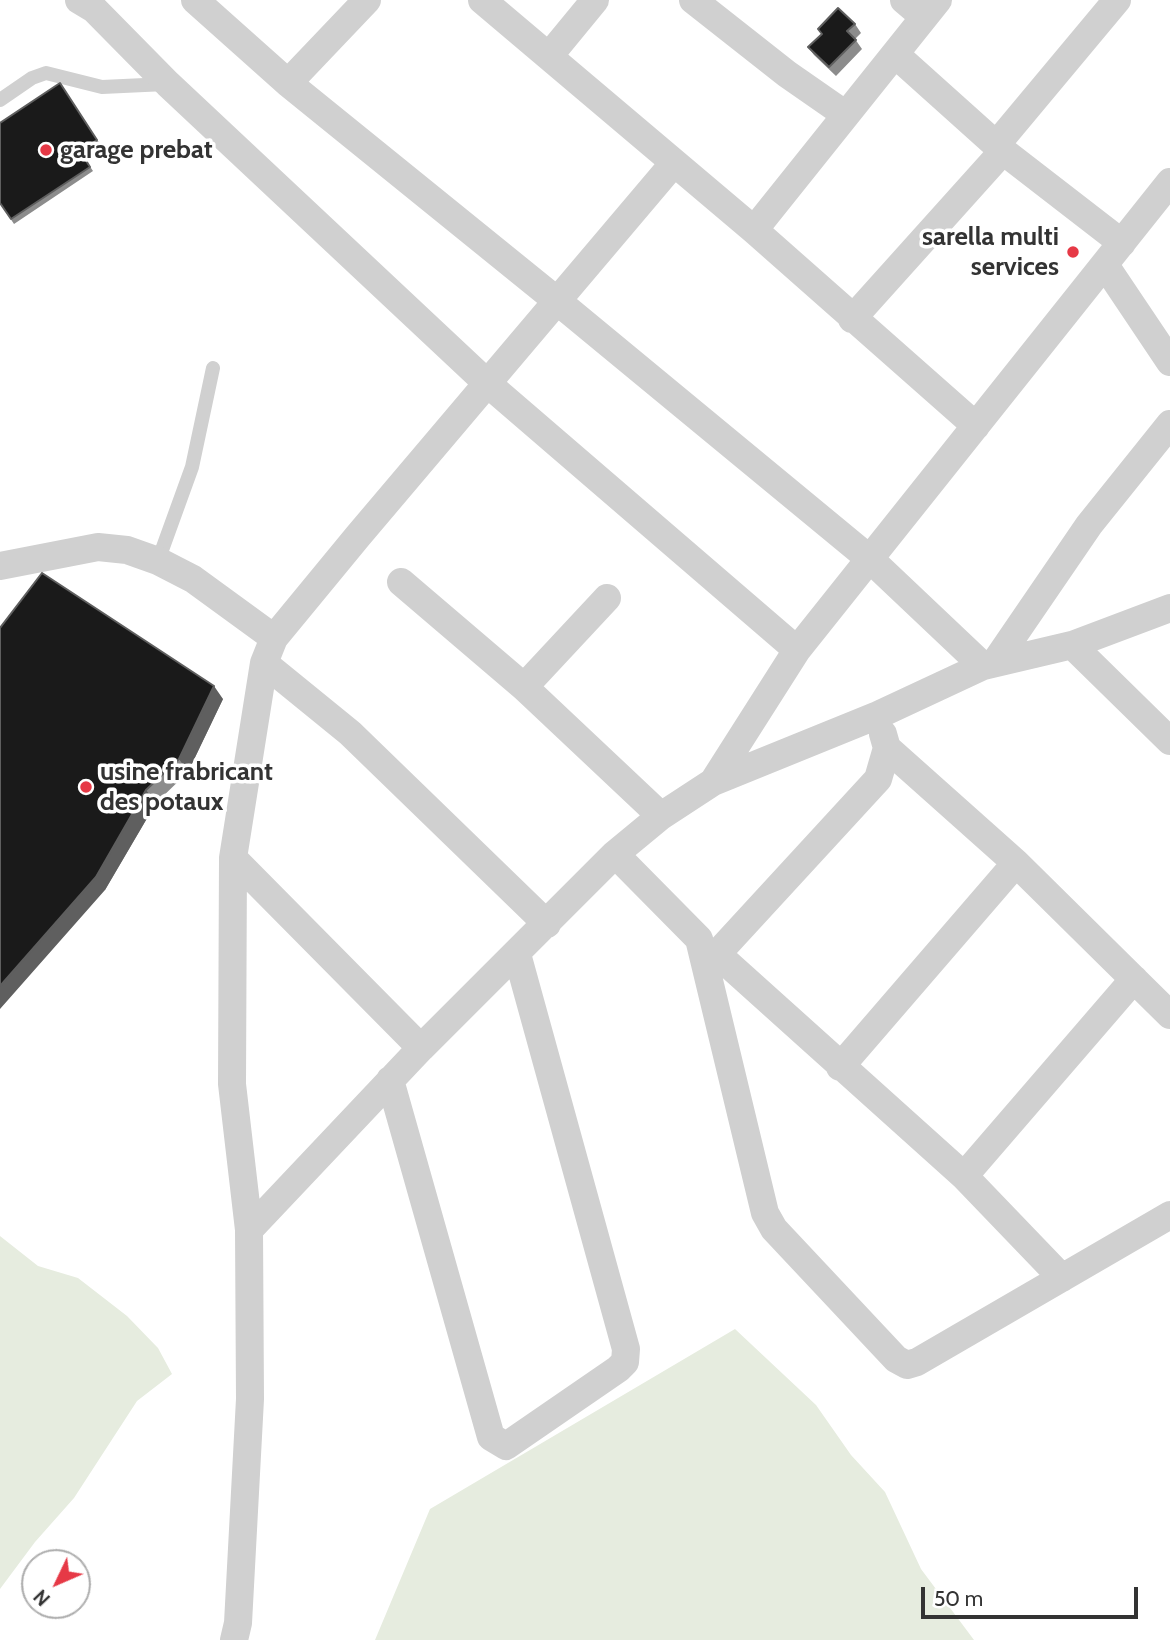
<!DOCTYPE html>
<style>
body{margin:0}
#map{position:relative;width:1170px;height:1640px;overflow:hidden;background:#fff;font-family:Cabin,sans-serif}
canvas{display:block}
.north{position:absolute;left:21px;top:1549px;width:70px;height:70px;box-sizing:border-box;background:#fff;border:2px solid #adadad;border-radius:50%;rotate:226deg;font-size:19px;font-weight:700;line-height:28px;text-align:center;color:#333}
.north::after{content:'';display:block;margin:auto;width:24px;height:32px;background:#e63946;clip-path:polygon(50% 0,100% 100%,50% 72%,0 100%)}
.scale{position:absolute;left:921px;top:1587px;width:217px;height:32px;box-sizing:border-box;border:4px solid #333;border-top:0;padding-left:9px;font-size:21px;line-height:24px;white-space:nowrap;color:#333;-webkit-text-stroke:5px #fff;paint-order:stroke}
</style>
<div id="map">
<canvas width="1170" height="1640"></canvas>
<div class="north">N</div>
<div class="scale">50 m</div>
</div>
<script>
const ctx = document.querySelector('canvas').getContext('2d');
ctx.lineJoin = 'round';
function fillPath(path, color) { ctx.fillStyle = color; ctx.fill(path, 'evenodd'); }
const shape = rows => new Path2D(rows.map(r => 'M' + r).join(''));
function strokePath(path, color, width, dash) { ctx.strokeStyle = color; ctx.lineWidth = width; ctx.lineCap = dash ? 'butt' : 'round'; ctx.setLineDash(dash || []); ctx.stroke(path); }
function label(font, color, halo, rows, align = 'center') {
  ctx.font = font + ' Cabin,sans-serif'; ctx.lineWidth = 7; ctx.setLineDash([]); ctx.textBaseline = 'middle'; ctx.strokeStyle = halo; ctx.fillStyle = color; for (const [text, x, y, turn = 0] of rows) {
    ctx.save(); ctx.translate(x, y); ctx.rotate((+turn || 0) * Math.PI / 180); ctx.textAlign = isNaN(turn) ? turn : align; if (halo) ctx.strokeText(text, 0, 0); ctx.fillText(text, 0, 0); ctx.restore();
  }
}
fillPath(shape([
 [0,1236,38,1266,78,1278,127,1316,158,1348,172,1374,137,1401,74,1498,35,1542,0,1589],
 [735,1329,816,1405,851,1455,885,1492,921,1569,974,1640,375,1640,430,1509]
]), '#e6ecdf');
strokePath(shape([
 [0,100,32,78,46,73,102,87,166,84],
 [158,561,192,467,213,368]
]), '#d0d0d0', 14);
strokePath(shape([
 [79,0,94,9,168,84,488,384,797,650],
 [195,0,288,83,556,300,871,560,983,666],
 [482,0,754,230,976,426],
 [693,0,787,74,846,115],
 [904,0,924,17],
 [896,55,1003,151,1122,243],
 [549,56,595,0],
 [288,83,367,0],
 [996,145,1117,0],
 [754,230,938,0],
 [1105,265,1170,362],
 [852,319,1003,151],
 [0,566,98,547,127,550,158,561,193,579,274,638],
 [401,582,524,687,661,816],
 [1072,645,1170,741],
 [996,661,1089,525,1170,424],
 [264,663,350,733,547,924],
 [524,687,607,598],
 [883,734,887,748,1016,863,1170,1015],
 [887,748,878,779,717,954,964,1176,1062,1278],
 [713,782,797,650,1170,182],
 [615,854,699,939,765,1213,774,1229,896,1359,907,1365,917,1362,1170,1215],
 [233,858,421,1048],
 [840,1067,1016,863],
 [390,1080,491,1437,506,1446,618,1369,625,1362,626,1349,517,954],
 [964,1176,1134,979],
 [249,1230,232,1084,233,858,264,663,274,638,358,536,673,164],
 [234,1640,238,1623,250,1399,249,1230,421,1048,615,854,661,816,713,782,878,715,983,666,1072,645,1170,608]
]), '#d0d0d0', 28);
fillPath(shape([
 [855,24,861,33,855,39,862,49,836,76,814,55,808,47,822,34],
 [60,83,100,144,83,156,93,171,14,224,0,203],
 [0,628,223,699,188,772,156,803,105,890]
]), '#8c8c8c');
fillPath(shape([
 [214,686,223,699,188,772,179,759],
 [146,790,156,803,105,890,0,1009,0,986]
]), '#5f5f5f');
const building = shape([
 [838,8,855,24,847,31,856,40,829,67,808,47,822,34,818,29,838,8],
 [60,83,97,140,80,151,90,167,11,219,0,203,0,123,60,83],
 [42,573,214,686,179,759,146,790,96,877,0,986,0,628,42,573]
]);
fillPath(building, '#1a1a1a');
strokePath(building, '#5f5f5f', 2);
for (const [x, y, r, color] of [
 [46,150,7,"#e63946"],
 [1073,252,7,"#e63946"],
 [86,787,7,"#e63946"]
]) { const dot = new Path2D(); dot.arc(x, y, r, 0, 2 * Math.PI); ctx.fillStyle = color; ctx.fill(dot); strokePath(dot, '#fff', 2.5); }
label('bold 26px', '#333', '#fff', [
 ["garage prebat",60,150],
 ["sarella multi",1059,237,"right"],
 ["services",1059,267,"right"],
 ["usine frabricant",100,772],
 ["des potaux",100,802]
], 'left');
</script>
